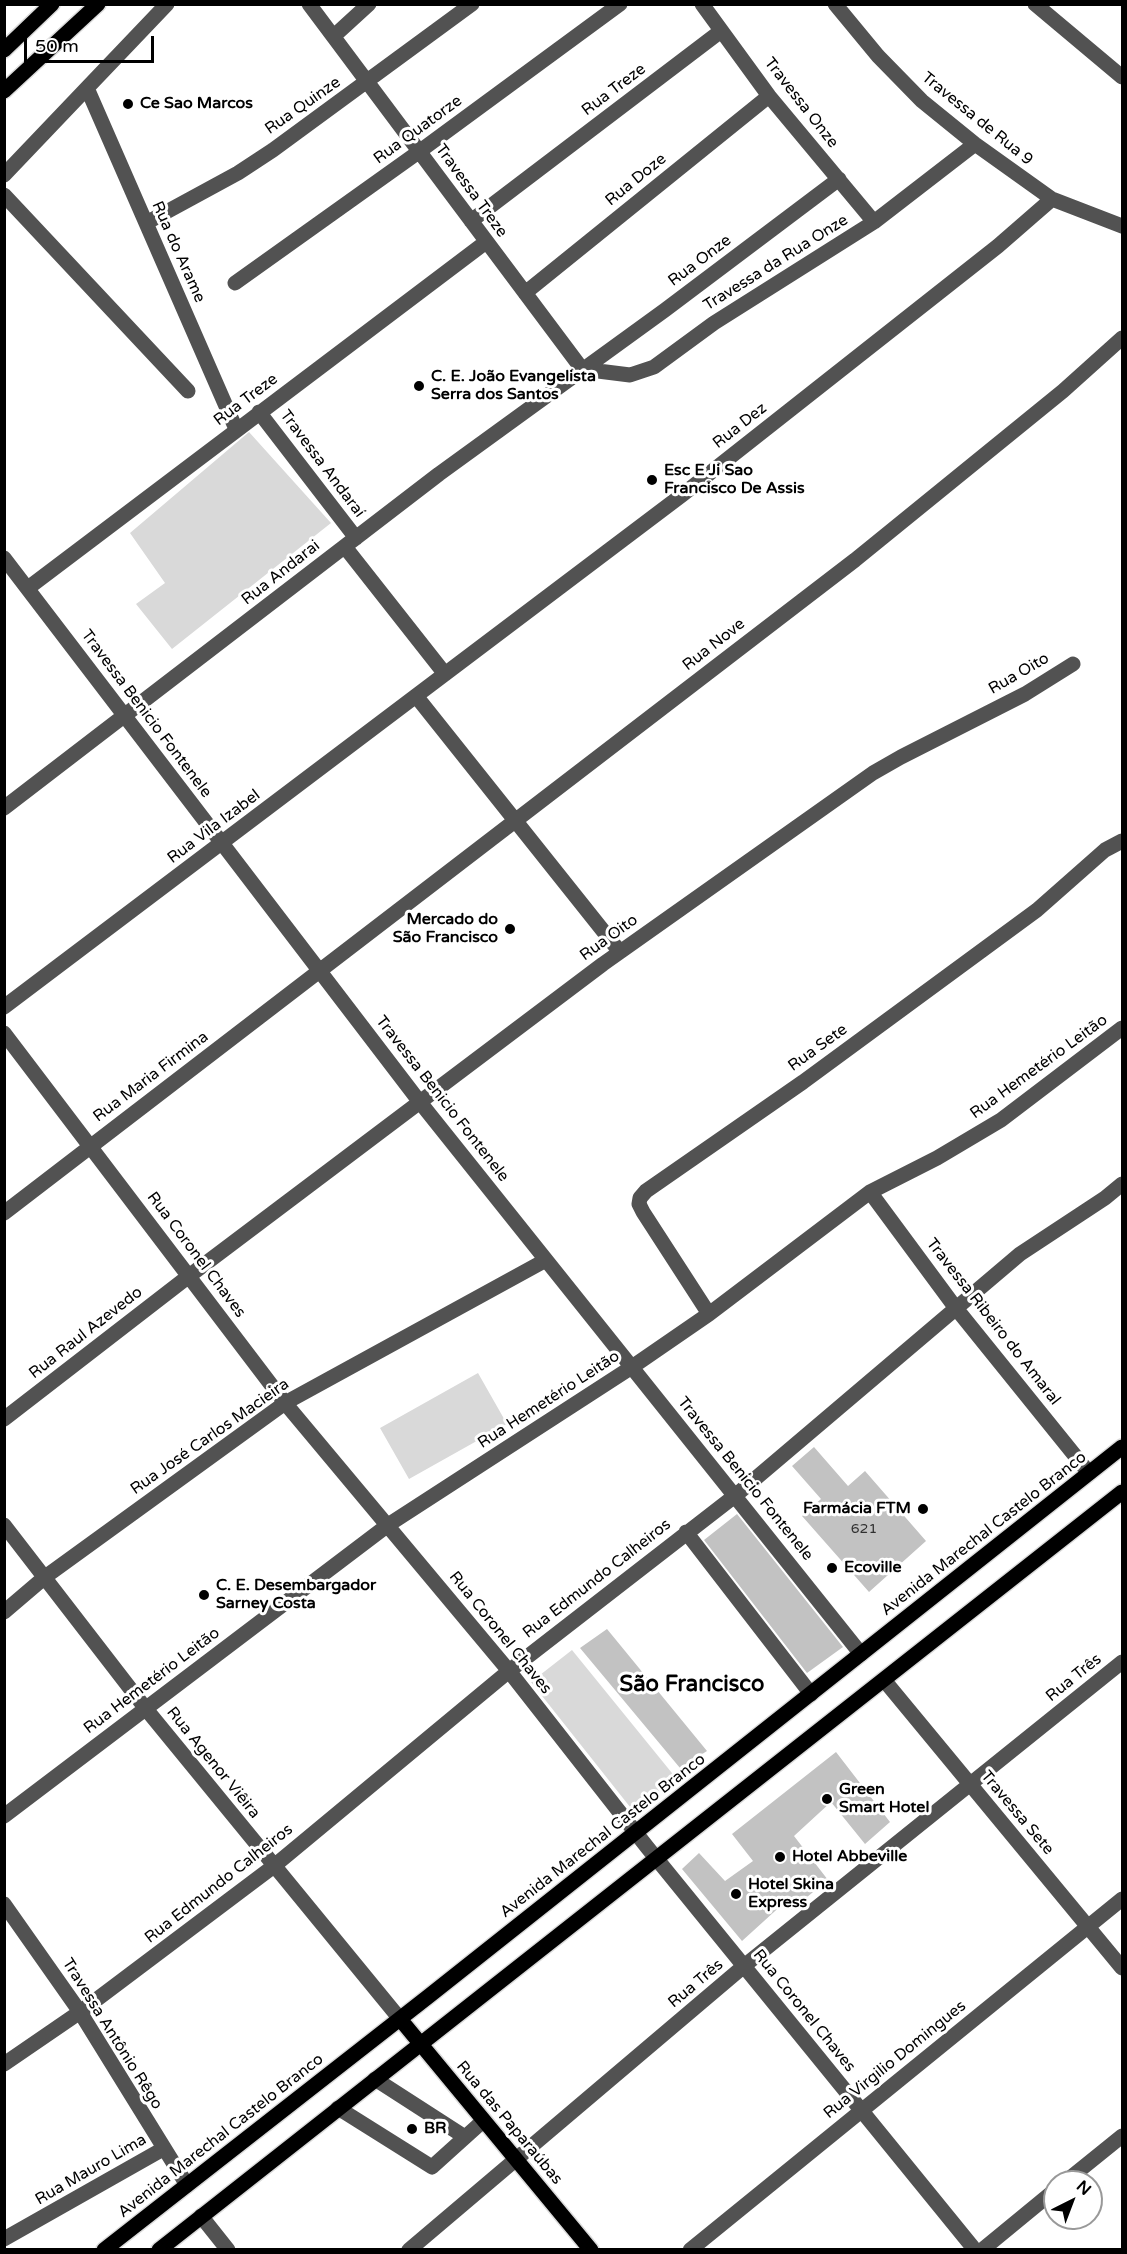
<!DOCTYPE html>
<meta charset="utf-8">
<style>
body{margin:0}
#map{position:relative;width:1127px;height:2254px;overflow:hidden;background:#fff;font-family:"Varela Round",sans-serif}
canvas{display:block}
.frame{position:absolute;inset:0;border:6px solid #000;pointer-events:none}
.north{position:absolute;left:1043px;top:2170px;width:60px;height:60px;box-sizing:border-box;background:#fff;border:2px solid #999;border-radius:50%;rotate:42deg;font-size:16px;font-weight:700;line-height:24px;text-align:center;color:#000}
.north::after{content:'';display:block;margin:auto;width:21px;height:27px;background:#000;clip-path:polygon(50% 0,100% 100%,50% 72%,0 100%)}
.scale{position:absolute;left:24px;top:36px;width:130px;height:27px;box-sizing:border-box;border:3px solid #000;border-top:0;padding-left:8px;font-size:18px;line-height:21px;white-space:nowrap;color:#000;-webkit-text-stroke:4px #fff;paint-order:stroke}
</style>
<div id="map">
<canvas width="1127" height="2254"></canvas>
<div class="frame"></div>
<div class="north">N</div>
<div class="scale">50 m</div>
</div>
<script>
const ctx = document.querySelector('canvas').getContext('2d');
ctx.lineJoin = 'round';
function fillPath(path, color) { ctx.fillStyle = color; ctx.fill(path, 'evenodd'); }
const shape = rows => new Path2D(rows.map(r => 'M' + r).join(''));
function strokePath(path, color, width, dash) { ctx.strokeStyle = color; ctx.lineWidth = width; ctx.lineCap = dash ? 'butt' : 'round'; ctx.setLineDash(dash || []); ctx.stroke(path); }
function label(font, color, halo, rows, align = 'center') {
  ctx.font = font + ' "Varela Round",sans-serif'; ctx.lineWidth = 6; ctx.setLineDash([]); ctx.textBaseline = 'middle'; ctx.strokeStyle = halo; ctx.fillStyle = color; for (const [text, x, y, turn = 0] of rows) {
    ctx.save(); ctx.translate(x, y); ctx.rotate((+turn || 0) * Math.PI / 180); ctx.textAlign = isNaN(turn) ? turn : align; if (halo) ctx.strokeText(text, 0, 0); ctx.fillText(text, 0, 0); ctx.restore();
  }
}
fillPath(shape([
 [249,432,331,523,172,649,136,604,165,583,130,533],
 [478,1373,507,1424,409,1479,380,1428],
 [572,1650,676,1778,634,1812,531,1682]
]), '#d9d9d9');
fillPath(shape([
 [814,1447,848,1486,865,1471,926,1541,869,1592,802,1516,821,1499,792,1466],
 [737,1514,843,1647,807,1673,704,1540],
 [607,1629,707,1751,680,1768,580,1648],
 [836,1752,890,1822,865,1844,831,1802,794,1836,828,1880,791,1910,785,1902,742,1941,682,1869,699,1853,725,1881,753,1861,732,1834]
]), '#c2c2c2');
const major = shape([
 [4,50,52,4],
 [4,91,98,4],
 [400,2019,591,2250],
 [104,2250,429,1996,1122,1447],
 [159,2250,1122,1492]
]);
strokePath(major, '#dbdbdb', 18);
strokePath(shape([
 [309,4,582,369],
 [702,4,769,96,874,222],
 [835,4,878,56,922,101,975,144,1052,199,1122,226],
 [1035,4,1122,77],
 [334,36,369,4],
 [87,88,236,429],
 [4,175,167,4],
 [4,195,188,391],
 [471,221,721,31],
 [146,223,238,173,273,150,472,4],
 [235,283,420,151,620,4],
 [525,293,769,96],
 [582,369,630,375,654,367,714,323,874,222,975,144],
 [259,412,356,538],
 [345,547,445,674],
 [4,558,419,1101,861,1654],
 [28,588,486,242],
 [416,696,620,952],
 [4,808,439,474,665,310,839,179],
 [4,1007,682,495,998,246,1052,199],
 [4,1033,285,1403,509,1671,647,1847,975,2250],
 [870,1192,955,1307,1089,1473],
 [4,1213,855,560,1063,391,1122,338],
 [709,1314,643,1212,639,1204,640,1198,646,1191,803,1082,1037,910,1105,850,1122,841],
 [4,1419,189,1276,603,964,873,773,901,757,1025,694,1073,664],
 [4,1525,146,1709,400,2019],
 [686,1532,811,1694],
 [4,1612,45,1577,285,1403,546,1260],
 [884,1680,1122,1968],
 [4,1816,388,1525,632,1367,709,1314,870,1192,937,1158,1001,1120,1122,1028],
 [4,1904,80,2012,187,2185],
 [4,2064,80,2012,274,1866,509,1671,736,1495,1020,1254,1105,1198,1122,1184],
 [375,2079,465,2137],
 [338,2108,432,2167,483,2121],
 [1065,2182,1122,2136],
 [201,2216,228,2250],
 [4,2239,163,2149],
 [409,2250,744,1966,1122,1662],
 [690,2250,1122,1899],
 [982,2250,1055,2190]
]), '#525252', 15);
strokePath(major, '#000', 15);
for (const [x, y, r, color] of [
 [128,104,6,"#000"],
 [419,386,6,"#000"],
 [652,480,6,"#000"],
 [510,929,6,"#000"],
 [923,1509,6,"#000"],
 [832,1568,6,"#000"],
 [204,1595,6,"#000"],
 [827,1799,6,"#000"],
 [780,1857,6,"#000"],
 [736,1894,6,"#000"],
 [412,2129,6,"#000"]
]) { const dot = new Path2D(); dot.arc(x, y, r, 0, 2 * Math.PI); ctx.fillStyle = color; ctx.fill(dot); strokePath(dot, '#fff', 2); }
label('14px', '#303030', null, [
 ["621",864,1529]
]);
label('16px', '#000', '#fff', [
 ["Rua Treze",614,90,-37],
 ["Travessa Onze",801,103,52],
 ["Rua Quinze",303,106,-35],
 ["Travessa de Rua 9",977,119,39],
 ["Rua Quatorze",418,130,-36],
 ["Rua Doze",636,180,-39],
 ["Travessa Treze",471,191,54],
 ["Rua do Arame",178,252,66],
 ["Rua Onze",700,261,-37],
 ["Travessa da Rua Onze",776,263,-32],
 ["Rua Treze",246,400,-37],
 ["Rua Dez",740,426,-38],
 ["Travessa Andaraí",322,464,53],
 ["Rua Andarai",281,573,-38],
 ["Rua Nove",714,645,-38],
 ["Rua Oito",1019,674,-30],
 ["Travessa Benicio Fontenele",146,714,53],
 ["Rua Vila Izabel",214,827,-37],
 ["Rua Oito",609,938,-36],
 ["Rua Sete",818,1048,-36],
 ["Rua Hemetério Leitão",1039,1067,-36],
 ["Rua Maria Firmina",151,1077,-37],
 ["Travessa Benicio Fontenele",442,1099,52],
 ["Rua Coronel Chaves",196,1255,53],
 ["Travessa Ribeiro do Amaral",993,1322,52],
 ["Rua Raul Azevedo",86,1333,-38],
 ["Rua Hemetério Leitão",549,1400,-33],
 ["Rua José Carlos Macieira",210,1437,-35],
 ["Travessa Benicio Fontenele",745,1479,51],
 ["Avenida Marechal Castelo Branco",984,1534,-38],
 ["Rua Edmundo Calheiros",597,1579,-38],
 ["Rua Coronel Chaves",500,1633,51],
 ["Rua Três",1074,1678,-39],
 ["Rua Hemetério Leitão",152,1681,-37],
 ["Rua Agenor Viêira",213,1763,51],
 ["Travessa Sete",1017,1813,50],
 ["Avenida Marechal Castelo Branco",603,1836,-38],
 ["Rua Edmundo Calheiros",219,1884,-38],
 ["Rua Três",696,1984,-40],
 ["Rua Coronel Chaves",804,2011,51],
 ["Travessa Antônio Rêgo",112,2034,58],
 ["Rua Virgilio Domingues",895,2060,-39],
 ["Rua das Paparaúbas",509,2123,50],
 ["Avenida Marechal Castelo Branco",221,2136,-38],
 ["Rua Mauro Lima",91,2170,-30]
]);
label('bold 16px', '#000', '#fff', [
 ["Ce Sao Marcos",140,104],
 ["C. E. João Evangelista",431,377],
 ["Serra dos Santos",431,395],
 ["Esc E Ji Sao",664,471],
 ["Francisco De Assis",664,489],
 ["Mercado do",498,920,"right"],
 ["São Francisco",498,938,"right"],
 ["Farmácia FTM",911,1509,"right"],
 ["Ecoville",844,1568],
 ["C. E. Desembargador",216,1586],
 ["Sarney Costa",216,1604],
 ["Green",839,1790],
 ["Smart Hotel",839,1808],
 ["Hotel Abbeville",792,1857],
 ["Hotel Skina",748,1885],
 ["Express",748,1903],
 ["BR",424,2129]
], 'left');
label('bold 22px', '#000', '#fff', [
 ["São Francisco",692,1685]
]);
</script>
